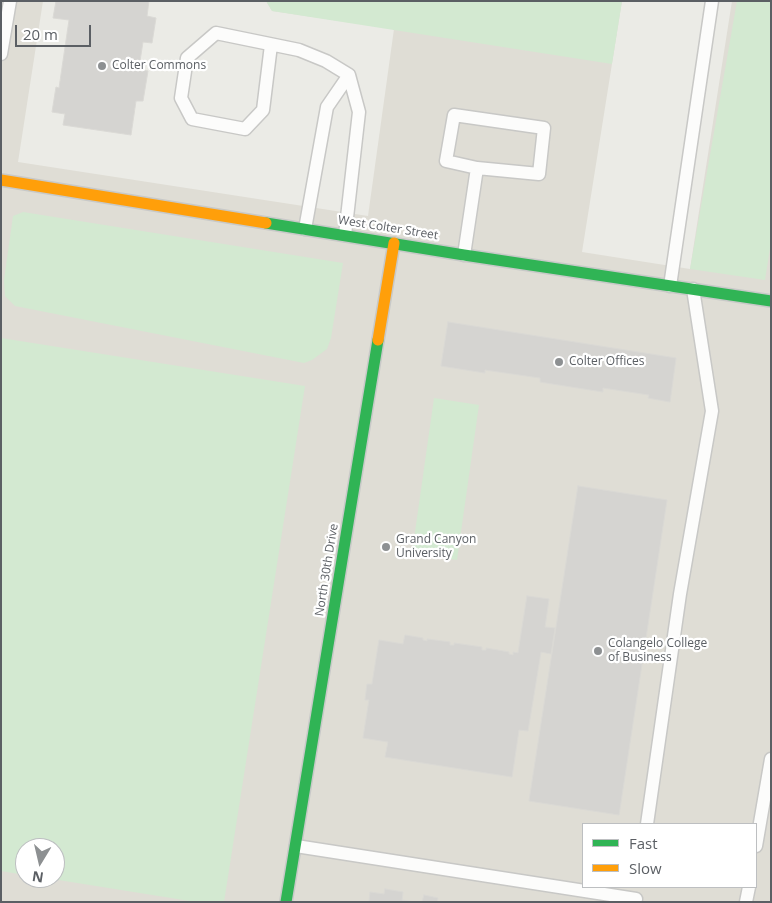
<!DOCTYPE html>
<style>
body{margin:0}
#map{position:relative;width:772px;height:903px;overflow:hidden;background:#ebebe6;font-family:"Open Sans",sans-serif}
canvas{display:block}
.frame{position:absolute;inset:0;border:2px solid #5b5f64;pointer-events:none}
.legend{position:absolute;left:582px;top:823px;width:175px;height:65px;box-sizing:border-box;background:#fff;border:1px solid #bdbfc1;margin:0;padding:6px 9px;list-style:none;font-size:15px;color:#5b5f64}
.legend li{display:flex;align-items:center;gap:10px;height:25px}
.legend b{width:25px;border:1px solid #bdbfc1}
.north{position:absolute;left:15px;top:838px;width:50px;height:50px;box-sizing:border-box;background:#fff;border:1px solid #bdbfc1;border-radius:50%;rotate:189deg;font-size:14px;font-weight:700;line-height:20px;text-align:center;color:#5b5f64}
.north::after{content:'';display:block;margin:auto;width:18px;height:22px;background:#8d9092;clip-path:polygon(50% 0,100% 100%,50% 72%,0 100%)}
.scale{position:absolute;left:15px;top:25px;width:76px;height:22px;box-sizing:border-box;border:2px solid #5b5f64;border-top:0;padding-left:6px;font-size:15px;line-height:18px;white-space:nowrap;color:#5b5f64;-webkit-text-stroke:4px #fff;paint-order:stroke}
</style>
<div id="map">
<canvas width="772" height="903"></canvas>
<div class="frame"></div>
<ul class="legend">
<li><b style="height:6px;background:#30b455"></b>Fast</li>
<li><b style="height:6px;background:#ff9f0a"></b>Slow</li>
</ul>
<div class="north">N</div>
<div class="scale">20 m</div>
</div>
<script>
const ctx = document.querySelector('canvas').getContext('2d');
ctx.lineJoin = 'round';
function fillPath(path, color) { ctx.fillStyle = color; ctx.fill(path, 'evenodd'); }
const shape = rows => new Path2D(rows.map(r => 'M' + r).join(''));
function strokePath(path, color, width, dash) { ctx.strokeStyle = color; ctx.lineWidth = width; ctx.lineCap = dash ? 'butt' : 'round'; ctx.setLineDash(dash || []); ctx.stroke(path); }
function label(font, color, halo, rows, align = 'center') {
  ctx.font = font + ' "Open Sans",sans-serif'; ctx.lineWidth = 4.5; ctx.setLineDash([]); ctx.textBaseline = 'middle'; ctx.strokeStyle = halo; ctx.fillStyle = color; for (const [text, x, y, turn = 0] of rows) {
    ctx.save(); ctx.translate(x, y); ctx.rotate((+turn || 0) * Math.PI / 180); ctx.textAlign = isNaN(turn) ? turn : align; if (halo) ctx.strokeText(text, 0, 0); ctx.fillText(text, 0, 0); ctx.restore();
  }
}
fillPath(shape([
 [1,1,43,1,18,162,368,216,394,29,272,11,266,1,622,1,582,252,690,269,732,1,771,1,771,902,1,902],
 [583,824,756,824,756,887,583,887],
 [25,848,55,848,55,878,25,878]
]), '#dfddd5');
fillPath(shape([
 [266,1,622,1,612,64,272,11],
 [737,1,771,1,771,242,765,280,690,269],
 [23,212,343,263,331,338,327,349,312,360,304,363,15,306,5,296,4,280,13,216],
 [1,338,305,386,224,902,196,902,46,878,55,878,55,848,25,848,25,875,1,871],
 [434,398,479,405,457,560,412,553]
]), '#d3e9d1');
const building = shape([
 [56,1,149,1,147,16,156,18,152,43,143,42,140,61,142,62,141,70,148,71,143,101,136,101,131,135,63,125,65,114,52,112,56,87,59,88,69,20,53,18,56,1],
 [448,322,676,358,670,402,648,398,649,395,603,388,603,392,540,382,540,378,485,370,485,373,441,366,448,322],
 [578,486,667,500,619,815,529,801,578,486],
 [527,596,549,599,545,627,555,628,551,654,541,652,528,731,519,730,512,777,385,757,388,742,363,738,369,700,365,700,367,684,372,684,379,640,403,644,405,635,423,638,423,640,427,641,427,639,450,642,450,645,454,645,454,643,482,647,482,650,486,650,486,648,509,652,509,654,513,655,513,652,518,653,527,596],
 [385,889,403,892,402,900,414,902,369,902,370,892,384,894,385,889],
 [424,895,438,898,437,902,422,902,424,895]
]);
fillPath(building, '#d5d4d1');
strokePath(building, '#dad9d5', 1);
const lane = shape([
 [271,45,263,110,245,129,192,119,181,98,187,58,216,33,299,50,326,61,349,75],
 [1,54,10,1],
 [305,229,327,107,349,75,359,112,345,235],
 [464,255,477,168,446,161,454,115,544,128,539,174,477,168],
 [670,286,712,1],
 [647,824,680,594,712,411,693,289],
 [296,846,636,899],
 [756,846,771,759],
 [746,902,749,887]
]);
const fast = shape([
 [266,223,464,255,771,301],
 [286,902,378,340]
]);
const slow = shape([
 [1,180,266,223],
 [378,340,394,243]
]);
strokePath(lane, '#c8c8c6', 15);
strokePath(fast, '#c8c9c8', 14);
strokePath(slow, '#c8c9c8', 14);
strokePath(lane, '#fcfcfb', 12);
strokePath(fast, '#30b455', 11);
strokePath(slow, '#ff9f0a', 11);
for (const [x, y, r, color] of [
 [102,66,5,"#8d9092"],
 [559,362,5,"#8d9092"],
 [386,547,5,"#8d9092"],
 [598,651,5,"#8d9092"]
]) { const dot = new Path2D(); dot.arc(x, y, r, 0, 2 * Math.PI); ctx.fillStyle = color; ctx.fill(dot); strokePath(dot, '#fff', 2); }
label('12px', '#5b5f64', '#fff', [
 ["Colter Commons",112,66],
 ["Colter Offices",569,362],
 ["Grand Canyon",396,540],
 ["University",396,554],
 ["Colangelo College",608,644],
 ["of Business",608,658]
], 'left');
label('12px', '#5b5f64', '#fff', [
 ["West Colter Street",388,228,9],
 ["North 30th Drive",327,570,-81]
]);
</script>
